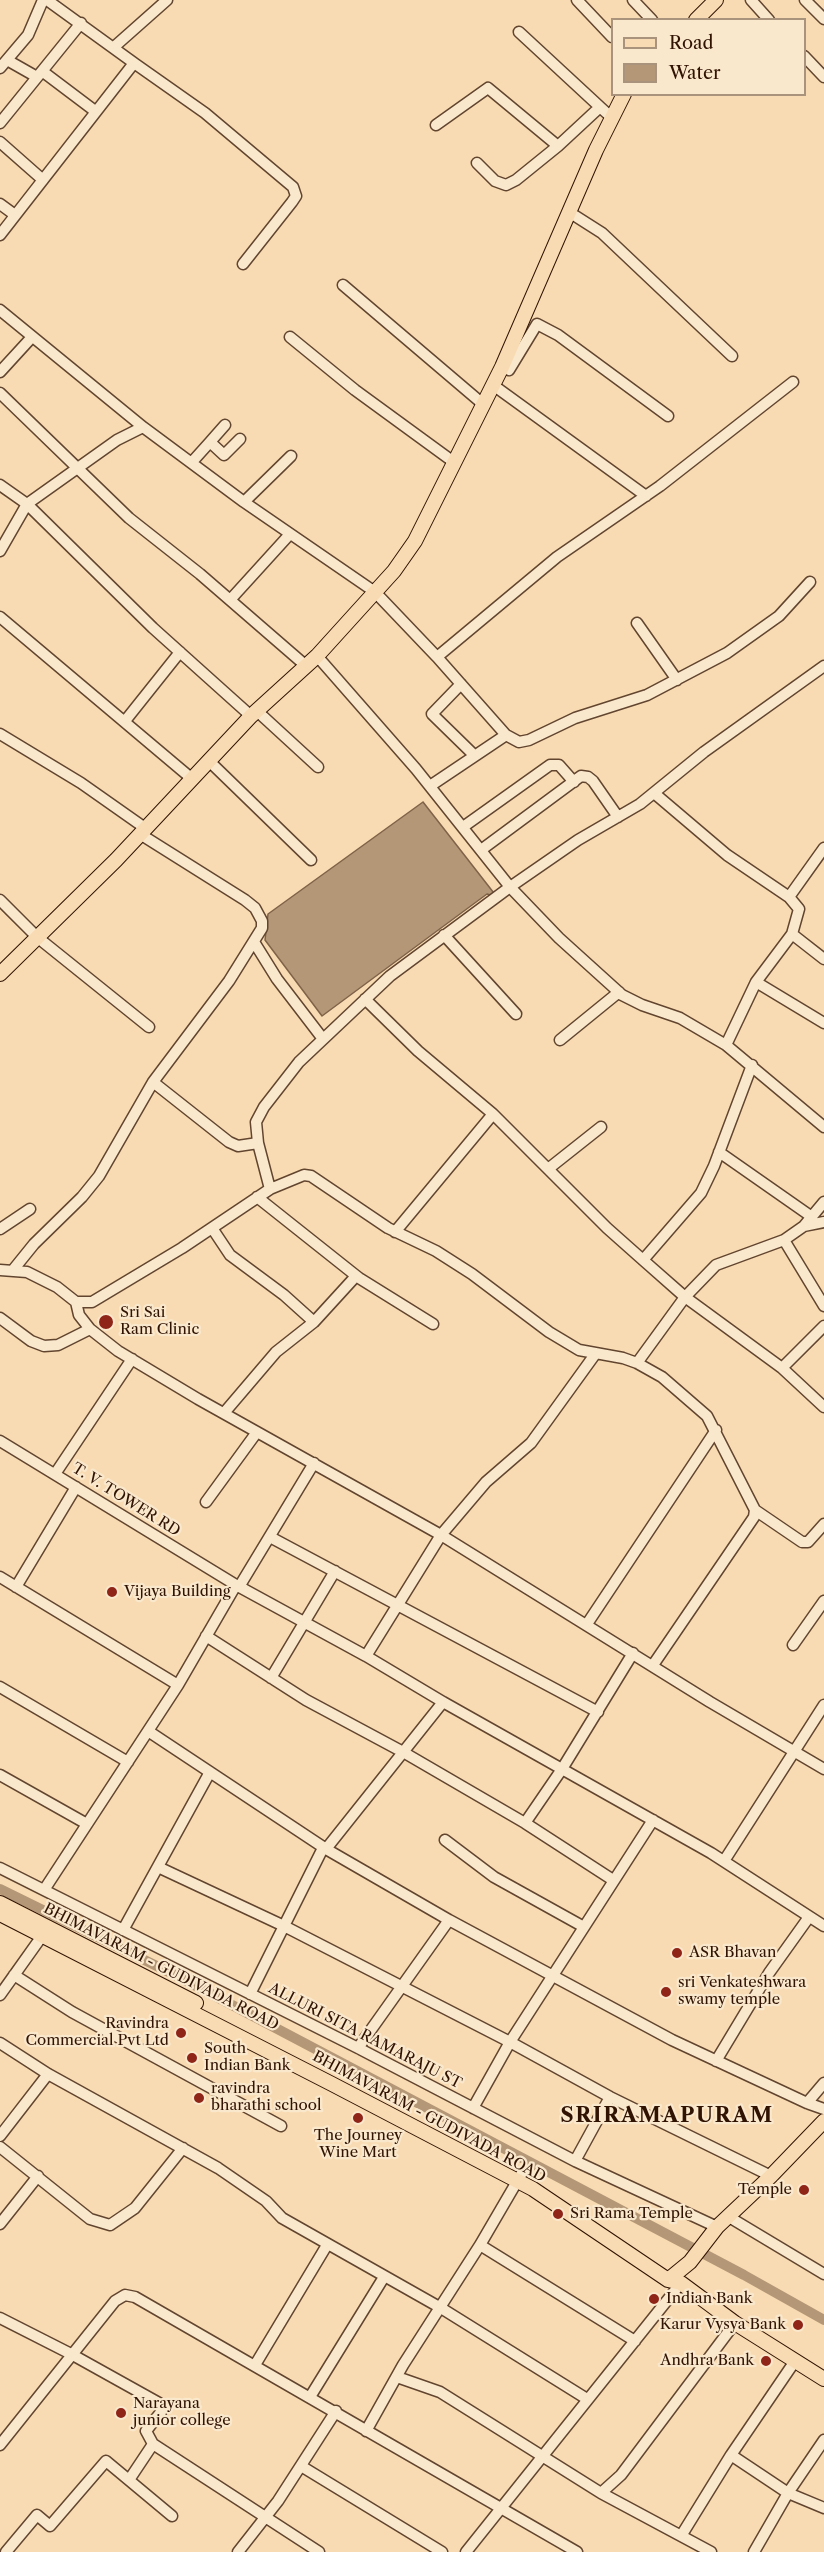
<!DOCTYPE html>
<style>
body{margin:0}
#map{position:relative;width:824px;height:2552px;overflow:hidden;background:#f8dbb2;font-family:"Libre Caslon Text",serif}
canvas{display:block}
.legend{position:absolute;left:611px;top:18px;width:195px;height:78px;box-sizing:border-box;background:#fae8cd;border:2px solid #a9937c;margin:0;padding:8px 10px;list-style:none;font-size:18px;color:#301303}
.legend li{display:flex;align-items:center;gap:12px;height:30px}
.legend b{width:30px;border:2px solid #a9937c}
</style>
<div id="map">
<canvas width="824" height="2552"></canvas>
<ul class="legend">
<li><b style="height:8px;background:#f8dbb2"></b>Road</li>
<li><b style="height:16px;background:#b49776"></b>Water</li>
</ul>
</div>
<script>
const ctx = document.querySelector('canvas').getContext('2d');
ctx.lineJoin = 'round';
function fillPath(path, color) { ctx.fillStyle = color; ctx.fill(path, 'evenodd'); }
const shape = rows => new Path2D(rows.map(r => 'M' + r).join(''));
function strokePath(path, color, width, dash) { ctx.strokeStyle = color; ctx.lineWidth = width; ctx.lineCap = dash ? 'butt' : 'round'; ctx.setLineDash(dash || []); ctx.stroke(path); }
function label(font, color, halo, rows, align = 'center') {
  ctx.font = font + ' "Libre Caslon Text",serif'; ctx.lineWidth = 4.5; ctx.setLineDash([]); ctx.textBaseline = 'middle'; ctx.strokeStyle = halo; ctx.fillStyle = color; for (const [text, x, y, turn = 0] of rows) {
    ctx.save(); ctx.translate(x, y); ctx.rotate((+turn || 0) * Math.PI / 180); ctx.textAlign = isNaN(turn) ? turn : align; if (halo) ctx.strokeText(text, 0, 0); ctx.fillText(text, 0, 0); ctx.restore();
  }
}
const water = shape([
 [423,802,497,897,487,894,322,1016,265,940,268,914,423,802]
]);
fillPath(water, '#b49776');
strokePath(water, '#7f6248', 1.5);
strokePath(shape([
 [0,1889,177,1976,744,2275,824,2320]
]), '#b49776', 10);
const minor = shape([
 [577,0,612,37],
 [633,0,652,20],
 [751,0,769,20],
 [805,0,824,19],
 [519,32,600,107],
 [114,47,167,0],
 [804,56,824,77],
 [7,60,37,77],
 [134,63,205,113,293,187,296,196,292,202,243,264],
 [0,68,28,35,43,0],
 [42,71,95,111],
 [0,123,81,23],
 [436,125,488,88,558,146],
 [0,142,43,180],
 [477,163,495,181,506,185,516,180,558,146,600,107,611,117],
 [0,204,15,215],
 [569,212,602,233,732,356],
 [0,235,134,63,47,0],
 [343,285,484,405],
 [0,310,143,427],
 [290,337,355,390,455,463],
 [502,367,509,370,537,324,558,335,668,416],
 [0,372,32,337],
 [493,385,646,496],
 [0,393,129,518,200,574,305,665],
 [210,442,225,425],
 [192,462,210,442,224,455,240,439],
 [0,485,27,504,153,628,251,716],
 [244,502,291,456],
 [0,551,27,504,117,440,143,427,244,502,375,592,437,657,506,735,519,742,529,740,575,718,647,695,727,653,779,616,810,582],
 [230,600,290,534],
 [0,617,191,778],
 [637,623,677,680],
 [317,656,416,769,510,887,559,938,622,995,642,1005,680,1018,726,1045,824,1127],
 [437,657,557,557,660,486,793,382],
 [461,684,432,714,475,756],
 [257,711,318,767],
 [125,721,180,652],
 [0,734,81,783,145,828],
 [208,760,311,860],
 [430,786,506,735],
 [654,793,727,855,789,897,799,909,792,934,756,982,726,1045],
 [463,827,550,765,559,765,574,782],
 [481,850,581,776,588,777,593,781,618,817],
 [789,897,824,848],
 [0,900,37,937,149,1027],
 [792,934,824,959],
 [444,935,516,1014],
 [254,942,277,979,323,1039],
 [756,982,824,1023],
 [365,999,418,1051,493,1114,607,1228,643,1260,685,1297,782,1368,824,1326],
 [560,1040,619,992],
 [153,1082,229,1142,238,1146,258,1143],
 [719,1152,812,1217],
 [548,1169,601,1127],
 [270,1189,258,1143,256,1122,264,1107,299,1062,390,976,510,887,578,840,640,804,704,752,824,666],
 [257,1197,359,1278,433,1324],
 [804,1226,824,1222],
 [212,1228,230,1255,284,1295,314,1322],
 [0,1229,30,1209],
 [395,1232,493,1114],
 [784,1240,824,1306],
 [643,1260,701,1193,714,1166,752,1065],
 [0,1270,27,1272,57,1287,76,1302,92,1302,182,1248,270,1189,304,1175,311,1176,388,1228,436,1251,472,1274,549,1332,579,1350,623,1358,637,1363,662,1377,707,1416,755,1510,802,1542,808,1542,824,1524],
 [13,1270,34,1244,82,1197,99,1176,153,1082,229,981,262,928,262,921,255,908,245,900,140,834],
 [76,1302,79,1315,90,1329,118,1351,198,1399,441,1535,710,1702,824,1769],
 [0,1318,31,1341,44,1346,58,1345,90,1329],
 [637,1363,685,1297,716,1265,784,1240,804,1226,824,1202],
 [782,1368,824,1407],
 [224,1413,276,1352,314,1322,356,1276],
 [0,1441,236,1585,366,1656,443,1702,711,1853,824,1926],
 [55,1474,132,1359],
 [206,1502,257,1432],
 [270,1537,598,1712],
 [0,1577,178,1685],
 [16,1587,76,1487],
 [239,1587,314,1463],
 [587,1624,716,1430],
 [206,1636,306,1700,403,1752,525,1823,613,1880],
 [793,1645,824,1601],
 [366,1656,441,1535,486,1482,531,1443,596,1353],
 [653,1665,754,1517,755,1510],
 [271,1678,335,1571],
 [0,1687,128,1762],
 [443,1702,326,1849,449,1920,672,2040,807,2103,824,2109],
 [148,1731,326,1849],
 [0,1775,87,1824],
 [525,1823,562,1769,633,1653],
 [445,1840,494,1877,584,1927],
 [724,1861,824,1705],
 [158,1867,284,1926,510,2042,610,2097,771,2176],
 [0,1868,358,2048,575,2161,717,2227],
 [44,1890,178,1685,236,1585],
 [123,1930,210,1772],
 [14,1975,72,2012,281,2126],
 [250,1994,323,1848],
 [0,1995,47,1929],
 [0,2043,48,2074,218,2168,266,2201,282,2218,441,2308,587,2399],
 [358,2048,449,1920],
 [716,2061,769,1973,809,1917],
 [807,2103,824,2083],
 [473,2108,510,2042,653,1820],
 [0,2136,48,2074],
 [0,2147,90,2219,110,2225,135,2208,183,2148],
 [575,2161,610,2097],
 [729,2217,824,2274],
 [0,2224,38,2176],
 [480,2245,635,2341],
 [0,2318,71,2354,159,2403,163,2408,161,2412,146,2431,153,2444,319,2552],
 [255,2365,327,2245],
 [397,2377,440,2392,601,2493],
 [310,2397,384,2277],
 [366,2431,403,2365,480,2245,522,2173],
 [0,2445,115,2301,125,2295,135,2297,577,2552],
 [731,2455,788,2493,824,2508],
 [301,2466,442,2552],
 [129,2480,153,2444],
 [681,2536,731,2455,795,2361],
 [6,2552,37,2515,50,2526,106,2461,172,2516],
 [238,2552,278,2501,336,2411],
 [466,2552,681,2283],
 [711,2552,601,2493,621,2475,735,2323],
 [754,2552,788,2493,824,2440]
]);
const major = shape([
 [696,20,716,0],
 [0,974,116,860,251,716,317,656,394,571,415,541,502,367,596,150,624,94],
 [0,1903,196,2003],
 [0,1914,332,2084,533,2189,668,2280,681,2283,735,2323,824,2379],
 [668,2280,690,2262,717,2227,771,2176,824,2121]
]);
strokePath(minor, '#62452f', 13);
strokePath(major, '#301303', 16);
strokePath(minor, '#fae8cd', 10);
strokePath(major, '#f8dbb2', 14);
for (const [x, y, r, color] of [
 [106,1322,8,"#8f2418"],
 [112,1592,6,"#8f2418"],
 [677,1953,6,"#8f2418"],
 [666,1992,6,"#8f2418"],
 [181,2033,6,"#8f2418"],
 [192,2058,6,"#8f2418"],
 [199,2098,6,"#8f2418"],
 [358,2118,6,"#8f2418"],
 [804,2190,6,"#8f2418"],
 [558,2214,6,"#8f2418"],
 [654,2299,6,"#8f2418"],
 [798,2325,6,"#8f2418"],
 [766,2361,6,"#8f2418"],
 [121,2413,6,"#8f2418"]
]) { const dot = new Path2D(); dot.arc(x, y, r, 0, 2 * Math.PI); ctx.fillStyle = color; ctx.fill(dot); strokePath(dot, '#fae8cd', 2); }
label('15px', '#301303', '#fae8cd', [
 ["Sri Sai",120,1313],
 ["Ram Clinic",120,1330],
 ["Vijaya Building",124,1592],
 ["ASR Bhavan",689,1953],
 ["sri Venkateshwara",678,1983],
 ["swamy temple",678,2000],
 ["Ravindra",169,2024,"right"],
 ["Commercial Pvt Ltd",169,2041,"right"],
 ["South",204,2049],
 ["Indian Bank",204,2066],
 ["ravindra",211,2089],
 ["bharathi school",211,2106],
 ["The Journey",358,2136,"center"],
 ["Wine Mart",358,2153,"center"],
 ["Temple",792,2190,"right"],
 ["Sri Rama Temple",570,2214],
 ["Indian Bank",666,2299],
 ["Karur Vysya Bank",786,2325,"right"],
 ["Andhra Bank",754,2361,"right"],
 ["Narayana",133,2404],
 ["junior college",133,2421]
], 'left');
label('15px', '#301303', '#fae8cd', [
 ["T. V. TOWER RD",126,1500,32],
 ["BHIMAVARAM - GUDIVADA ROAD",161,1967,27],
 ["ALLURI SITA RAMARAJU ST",365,2036,27],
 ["BHIMAVARAM - GUDIVADA ROAD",429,2117,28]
]);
ctx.letterSpacing = '1.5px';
label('bold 21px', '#301303', '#fae8cd', [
 ["SRIRAMAPURAM",667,2116]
]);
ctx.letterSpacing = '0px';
</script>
